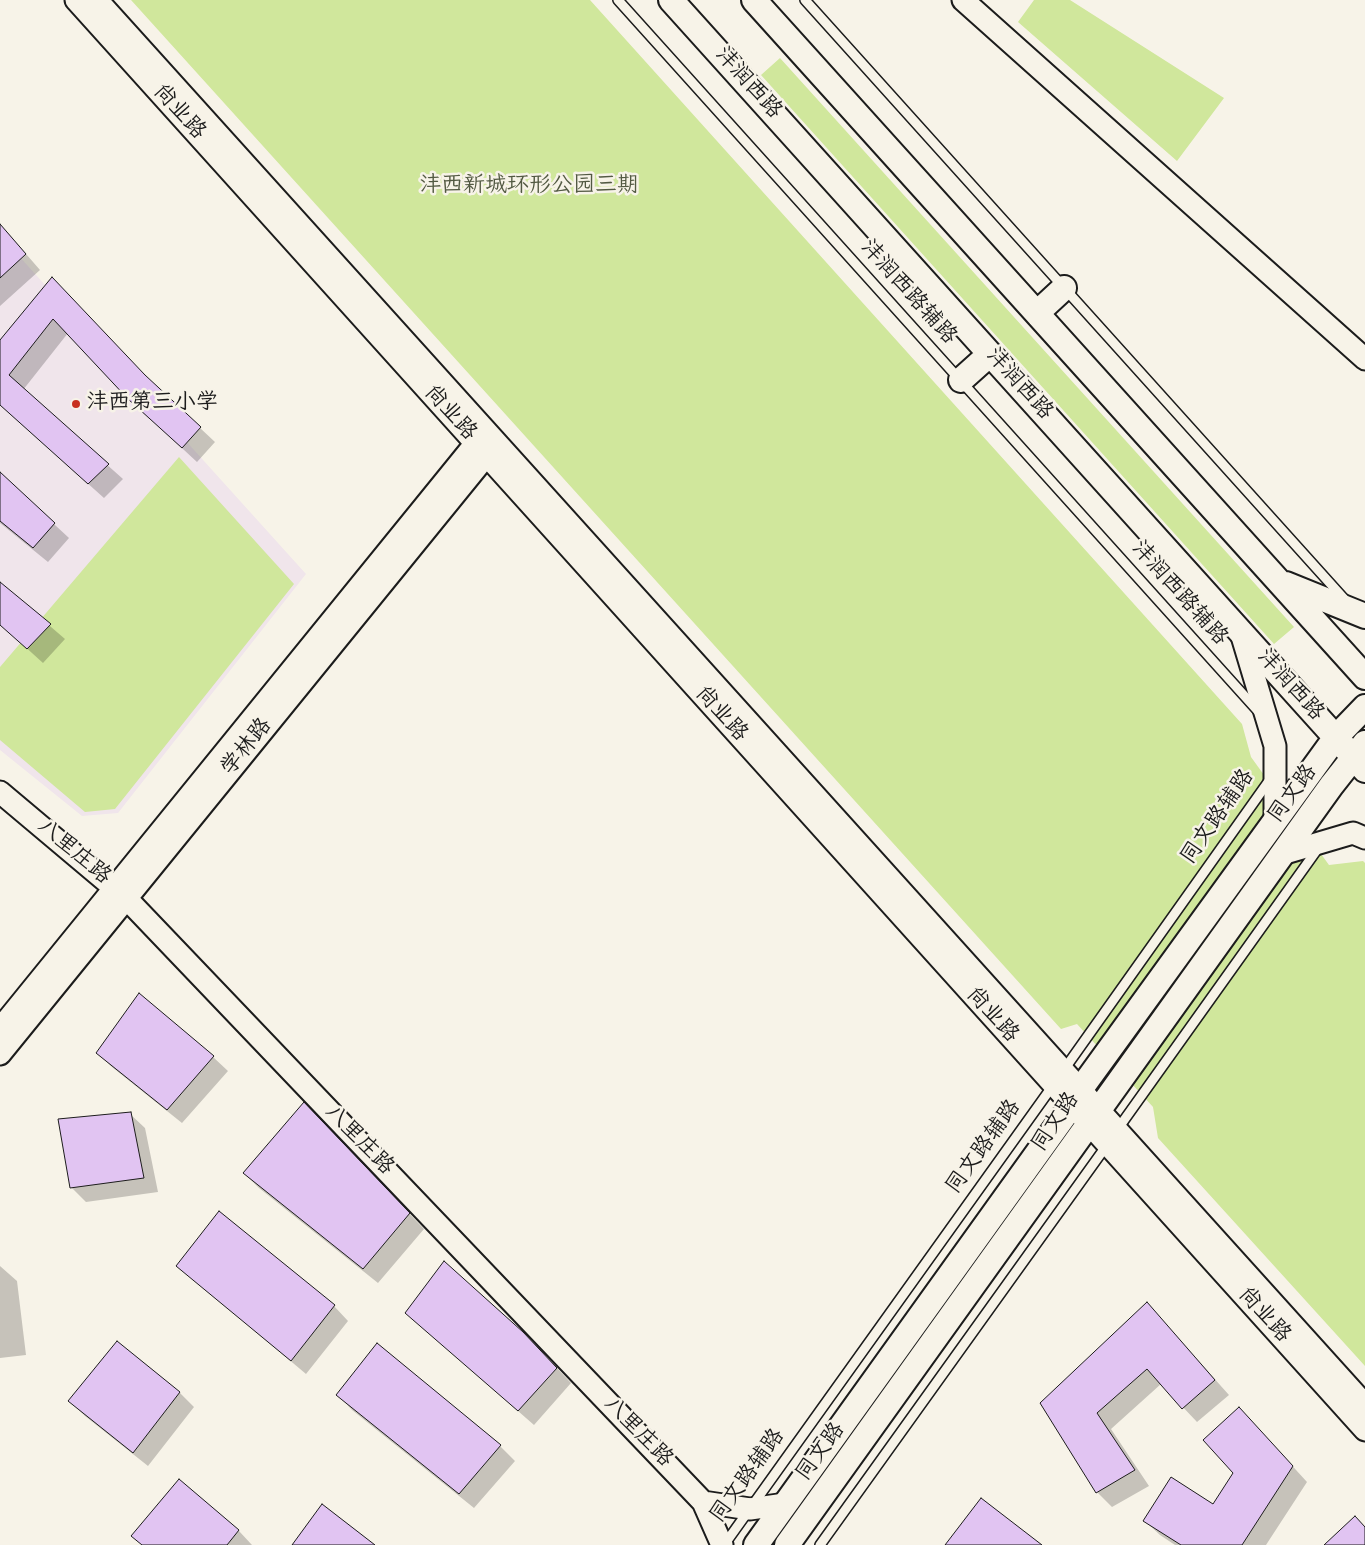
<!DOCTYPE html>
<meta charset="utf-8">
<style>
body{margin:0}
canvas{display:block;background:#f7f3e8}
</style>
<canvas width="1365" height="1545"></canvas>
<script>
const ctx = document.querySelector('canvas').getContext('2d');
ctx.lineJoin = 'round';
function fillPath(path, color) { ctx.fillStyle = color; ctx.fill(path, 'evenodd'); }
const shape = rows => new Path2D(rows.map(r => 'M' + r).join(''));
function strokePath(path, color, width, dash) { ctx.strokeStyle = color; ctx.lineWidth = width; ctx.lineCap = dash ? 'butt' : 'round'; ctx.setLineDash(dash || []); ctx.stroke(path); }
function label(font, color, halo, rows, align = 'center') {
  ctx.font = font + ' "Indie Flower","LXGW WenKai TC",sans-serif'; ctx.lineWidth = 5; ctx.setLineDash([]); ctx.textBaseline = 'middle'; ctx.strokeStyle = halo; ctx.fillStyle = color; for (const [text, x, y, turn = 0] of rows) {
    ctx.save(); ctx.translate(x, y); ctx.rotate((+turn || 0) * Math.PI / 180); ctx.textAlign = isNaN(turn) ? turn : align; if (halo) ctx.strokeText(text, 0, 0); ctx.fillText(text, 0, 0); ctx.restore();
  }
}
fillPath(shape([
 [0,235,306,574,118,813,82,816,0,750]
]), '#f0e5eb');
fillPath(shape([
 [131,0,590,0,1242,724,1251,757,1329,865,1363,861,1365,863,1365,1366,1158,1138,1153,1107,1077,1024,1061,1029],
 [1034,0,1070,0,1224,98,1177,161,1018,22],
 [780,58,1294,627,1274,644,761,75],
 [179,457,294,584,115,809,85,812,0,740,0,667]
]), '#d0e79c');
fillPath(shape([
 [0,224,40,270,0,306],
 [67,293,151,382,215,442,197,462,144,413,68,333,23,390,123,479,104,498,0,405,0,342],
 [0,474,69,538,48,562,0,523],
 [0,583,65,639,43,663,0,624],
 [97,1053,213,1057,228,1071,182,1123,112,1067],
 [130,1114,145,1128,158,1192,86,1202,71,1187],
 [319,1119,424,1229,378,1283,259,1188,244,1173],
 [0,1266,17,1281,26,1355,0,1358],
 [178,1266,334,1306,348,1321,306,1374],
 [406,1313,538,1348,571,1383,534,1425],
 [1161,1319,1229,1395,1197,1422,1161,1384,1111,1429,1149,1486,1112,1507,1097,1492,1041,1403],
 [117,1343,180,1393,194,1407,148,1466,85,1416,70,1401],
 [377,1344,500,1446,515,1461,474,1508,352,1410,338,1395],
 [1254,1424,1307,1482,1266,1545,1175,1545,1160,1535,1145,1521,1214,1506,1235,1473],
 [180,1481,239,1531,252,1545,142,1545,133,1536]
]), '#0003');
const building = shape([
 [0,224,26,254,0,278,0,224],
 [52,277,145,375,201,427,182,448,128,399,53,319,9,375,109,464,88,484,0,405,0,340,52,277],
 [0,472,55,523,33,548,0,521,0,472],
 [0,582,51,624,27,649,0,625,0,582],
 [139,993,214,1056,167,1110,96,1053,139,993],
 [304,1102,410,1213,363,1269,243,1173,304,1102],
 [131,1112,144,1178,70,1188,58,1119,131,1112],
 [219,1211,335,1305,291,1361,176,1266,219,1211],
 [444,1261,523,1332,557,1368,518,1411,405,1313,444,1261],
 [1147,1302,1215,1380,1182,1409,1147,1369,1097,1413,1135,1470,1096,1493,1040,1403,1147,1302],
 [117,1341,180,1392,133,1453,68,1401,117,1341],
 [377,1343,501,1445,459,1494,336,1395,377,1343],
 [1239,1407,1293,1466,1242,1545,1181,1545,1143,1521,1171,1477,1213,1504,1233,1473,1203,1440,1239,1407],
 [179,1479,239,1530,227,1545,142,1545,131,1536,179,1479],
 [981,1498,1042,1545,945,1545,981,1498],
 [322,1504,375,1545,292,1545,322,1504],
 [1355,1516,1365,1527,1365,1545,1324,1545,1355,1516]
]);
fillPath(building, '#e1c4f2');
strokePath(building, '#1c1c1c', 1);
const service = shape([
 [618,0,1258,711],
 [805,0,1346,601],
 [1063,1071,1271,778],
 [1117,1130,1319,847],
 [724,1545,1054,1084],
 [820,1545,1107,1145]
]);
const tertiary = shape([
 [76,0,1365,1430],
 [97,0,1365,1405],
 [963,0,1365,359],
 [1241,633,1275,746,1275,822],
 [0,792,126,898,703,1502],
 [1282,854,1353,833,1365,838],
 [0,1029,484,433],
 [0,1054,495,445],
 [722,1545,703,1502,750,1509,785,1504]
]);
const secondary = shape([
 [671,0,1365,770],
 [754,0,1365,677],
 [1037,313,1064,288],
 [961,380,990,354],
 [1286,584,1365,616],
 [756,1545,1072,1105,1080,1090,1336,737,1365,707],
 [787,1545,1331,786,1365,743]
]);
strokePath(service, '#1c1c1c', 12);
strokePath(tertiary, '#1c1c1c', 25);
strokePath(secondary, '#1c1c1c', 28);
strokePath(service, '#f7f3e8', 9);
strokePath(tertiary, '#f7f3e8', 21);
strokePath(secondary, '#f7f3e8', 24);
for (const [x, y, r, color] of [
 [76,404,5,"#c8321e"]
]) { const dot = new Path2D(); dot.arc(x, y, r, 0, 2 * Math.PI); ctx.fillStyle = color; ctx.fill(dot); strokePath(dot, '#f7f3e8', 2); }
label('22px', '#1c1c1c', '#f7f3e8', [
 ["沣润西路",747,84,48],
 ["尚业路",178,113,48],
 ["沣润西路辅路",907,293,48],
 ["沣润西路",1018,385,48],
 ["尚业路",449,414,48],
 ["沣润西路辅路",1178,594,48],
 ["沣润西路",1289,686,48],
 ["尚业路",720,715,48],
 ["学林路",248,748,-51],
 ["同文路",1294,795,-54],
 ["同文路辅路",1219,818,-55],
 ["八里庄路",73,853,40],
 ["尚业路",991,1016,48],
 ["同文路",1057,1123,-56],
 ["八里庄路",358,1141,46],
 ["同文路辅路",985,1148,-54],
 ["尚业路",1263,1316,48],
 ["八里庄路",637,1433,46],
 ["同文路",822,1453,-54],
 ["同文路辅路",749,1477,-54]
]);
label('22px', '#525942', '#f7f3e8', [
 ["沣西新城环形公园三期",529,187]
]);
label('22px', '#1c1c1c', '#f7f3e8', [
 ["沣西第三小学",86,404]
], 'left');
</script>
